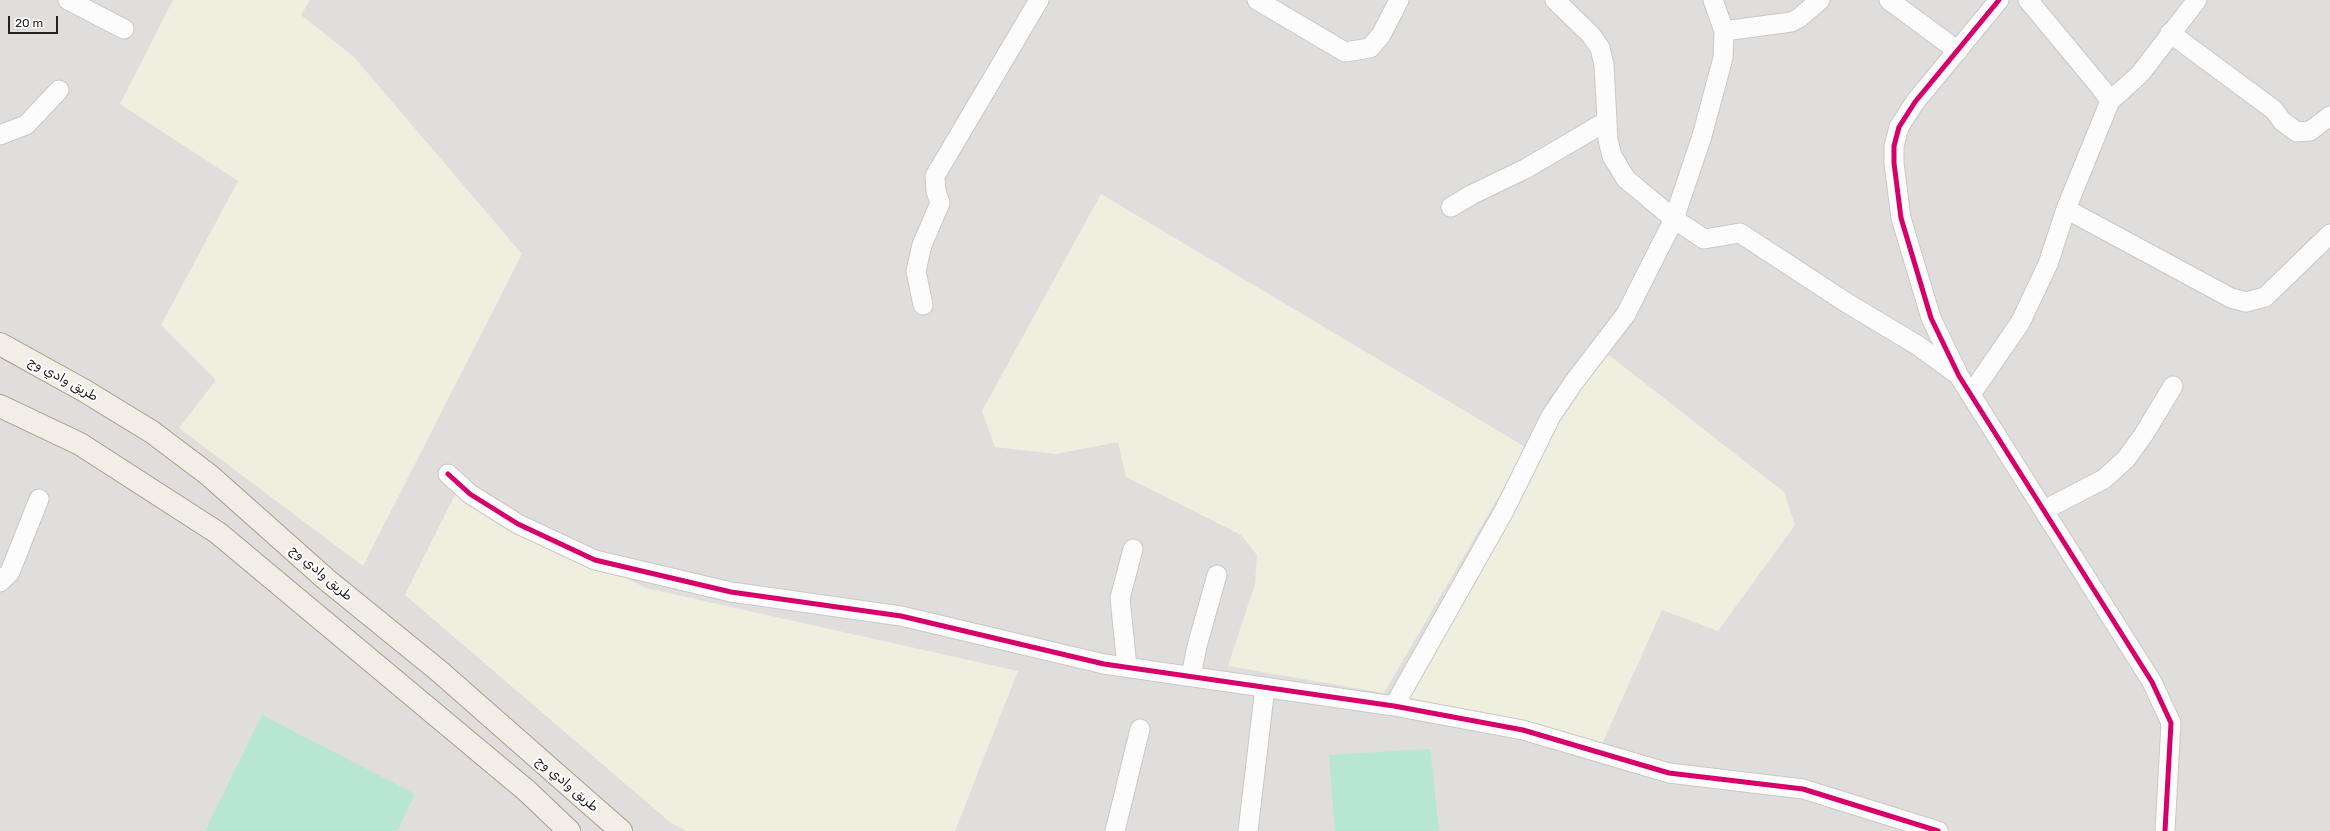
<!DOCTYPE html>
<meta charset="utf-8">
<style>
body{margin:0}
#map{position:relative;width:2330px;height:831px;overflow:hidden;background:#f0eeeb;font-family:Rubik,sans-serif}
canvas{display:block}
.scale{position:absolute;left:8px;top:16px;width:50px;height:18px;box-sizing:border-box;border:2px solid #222;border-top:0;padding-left:5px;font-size:12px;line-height:14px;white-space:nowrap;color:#222;-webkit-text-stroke:3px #fff;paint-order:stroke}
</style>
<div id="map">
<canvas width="2330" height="831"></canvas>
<div class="scale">20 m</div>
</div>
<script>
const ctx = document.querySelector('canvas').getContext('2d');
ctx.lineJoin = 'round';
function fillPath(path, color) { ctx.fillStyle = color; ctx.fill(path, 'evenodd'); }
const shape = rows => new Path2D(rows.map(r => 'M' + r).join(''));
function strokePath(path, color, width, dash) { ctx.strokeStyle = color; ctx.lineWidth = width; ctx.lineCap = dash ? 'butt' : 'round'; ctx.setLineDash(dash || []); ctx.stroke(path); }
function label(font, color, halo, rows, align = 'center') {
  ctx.font = font + ' Rubik,Vazirmatn,sans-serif'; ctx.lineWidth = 4; ctx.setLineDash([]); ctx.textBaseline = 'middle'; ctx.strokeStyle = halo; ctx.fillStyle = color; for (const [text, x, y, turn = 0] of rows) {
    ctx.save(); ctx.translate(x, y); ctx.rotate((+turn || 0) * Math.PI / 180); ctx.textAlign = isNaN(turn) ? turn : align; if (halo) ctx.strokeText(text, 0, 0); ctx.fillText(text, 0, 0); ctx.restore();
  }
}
fillPath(shape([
 [0,0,2330,0,2330,831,0,831]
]), '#dfdedc');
fillPath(shape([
 [173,0,310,0,301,15,354,57,522,254,363,566,179,428,216,380,161,325,238,181,120,104],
 [1101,194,1527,448,1384,693,1228,666,1255,584,1257,555,1241,535,1126,477,1118,442,1056,454,995,447,982,411],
 [1605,352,1784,492,1795,525,1718,631,1662,610,1602,744,1407,697,1581,383],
 [455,495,646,588,1018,671,955,831,687,831,671,823,405,595]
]), '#efefdf');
fillPath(shape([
 [262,715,415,794,397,831,205,831],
 [1430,749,1439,831,1335,831,1329,755]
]), '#b7e6d2');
const minor = shape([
 [68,0,124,29],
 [1257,0,1345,52,1370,48,1381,35,1399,0],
 [1555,0,1591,35,1600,48,1604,65,1608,140,1612,156,1626,179,1674,219,1704,239,1740,233,1847,303,1917,345,1957,374],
 [1889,0,1958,51],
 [1999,0,1915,102,1899,127,1894,146,1894,163,1901,218,1931,318,1959,376,2152,682,2171,723,2165,831],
 [1724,31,1791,22,1799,18,1820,0],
 [2170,33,2274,110,2282,121,2297,132,2310,131,2330,116],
 [2110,101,2140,74,2197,0],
 [0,135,26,125,59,90],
 [1451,207,1471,195,1525,169,1607,121],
 [2066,209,2231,298,2246,302,2265,297,2330,234],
 [923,305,916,271,922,245,940,203,936,191,935,176,1039,0],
 [1971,394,2020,323,2048,264,2066,209,2110,101,2101,88,2028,0],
 [448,474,470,494,518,524,595,560,731,592,901,616,1104,664,1394,706,1523,730,1669,773,1803,789,1938,831],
 [2044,510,2104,479,2126,459,2144,434,2173,386],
 [0,582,10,572,39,499],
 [1127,667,1120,598,1133,549],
 [1191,676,1197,646,1217,575],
 [1394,706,1504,511,1551,416,1574,382,1626,314,1674,219,1702,136,1723,58,1724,31,1713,0],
 [1115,831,1140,729],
 [1248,831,1265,687]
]);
const major = shape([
 [0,344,85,391,152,432,209,475,327,580,439,671,621,831],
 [0,406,80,444,218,533,527,791,569,831]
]);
strokePath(minor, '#c9c8c7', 21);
strokePath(major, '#a79c86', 24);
strokePath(minor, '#fdfcfc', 19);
strokePath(major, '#f3ede7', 22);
strokePath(shape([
 [1999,0,1915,102,1899,127,1894,146,1894,163,1901,218,1931,318,1959,376,2152,682,2171,723,2165,831],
 [448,474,470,494,518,524,595,560,731,592,901,616,1104,664,1394,706,1523,730,1669,773,1803,789,1938,831]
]), '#d6006c', 5);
label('13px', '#222', '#fff', [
 ["طريق وادي وج",63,379,29],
 ["طريق وادي وج",321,573,41],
 ["طريق وادي وج",567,784,41]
]);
</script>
